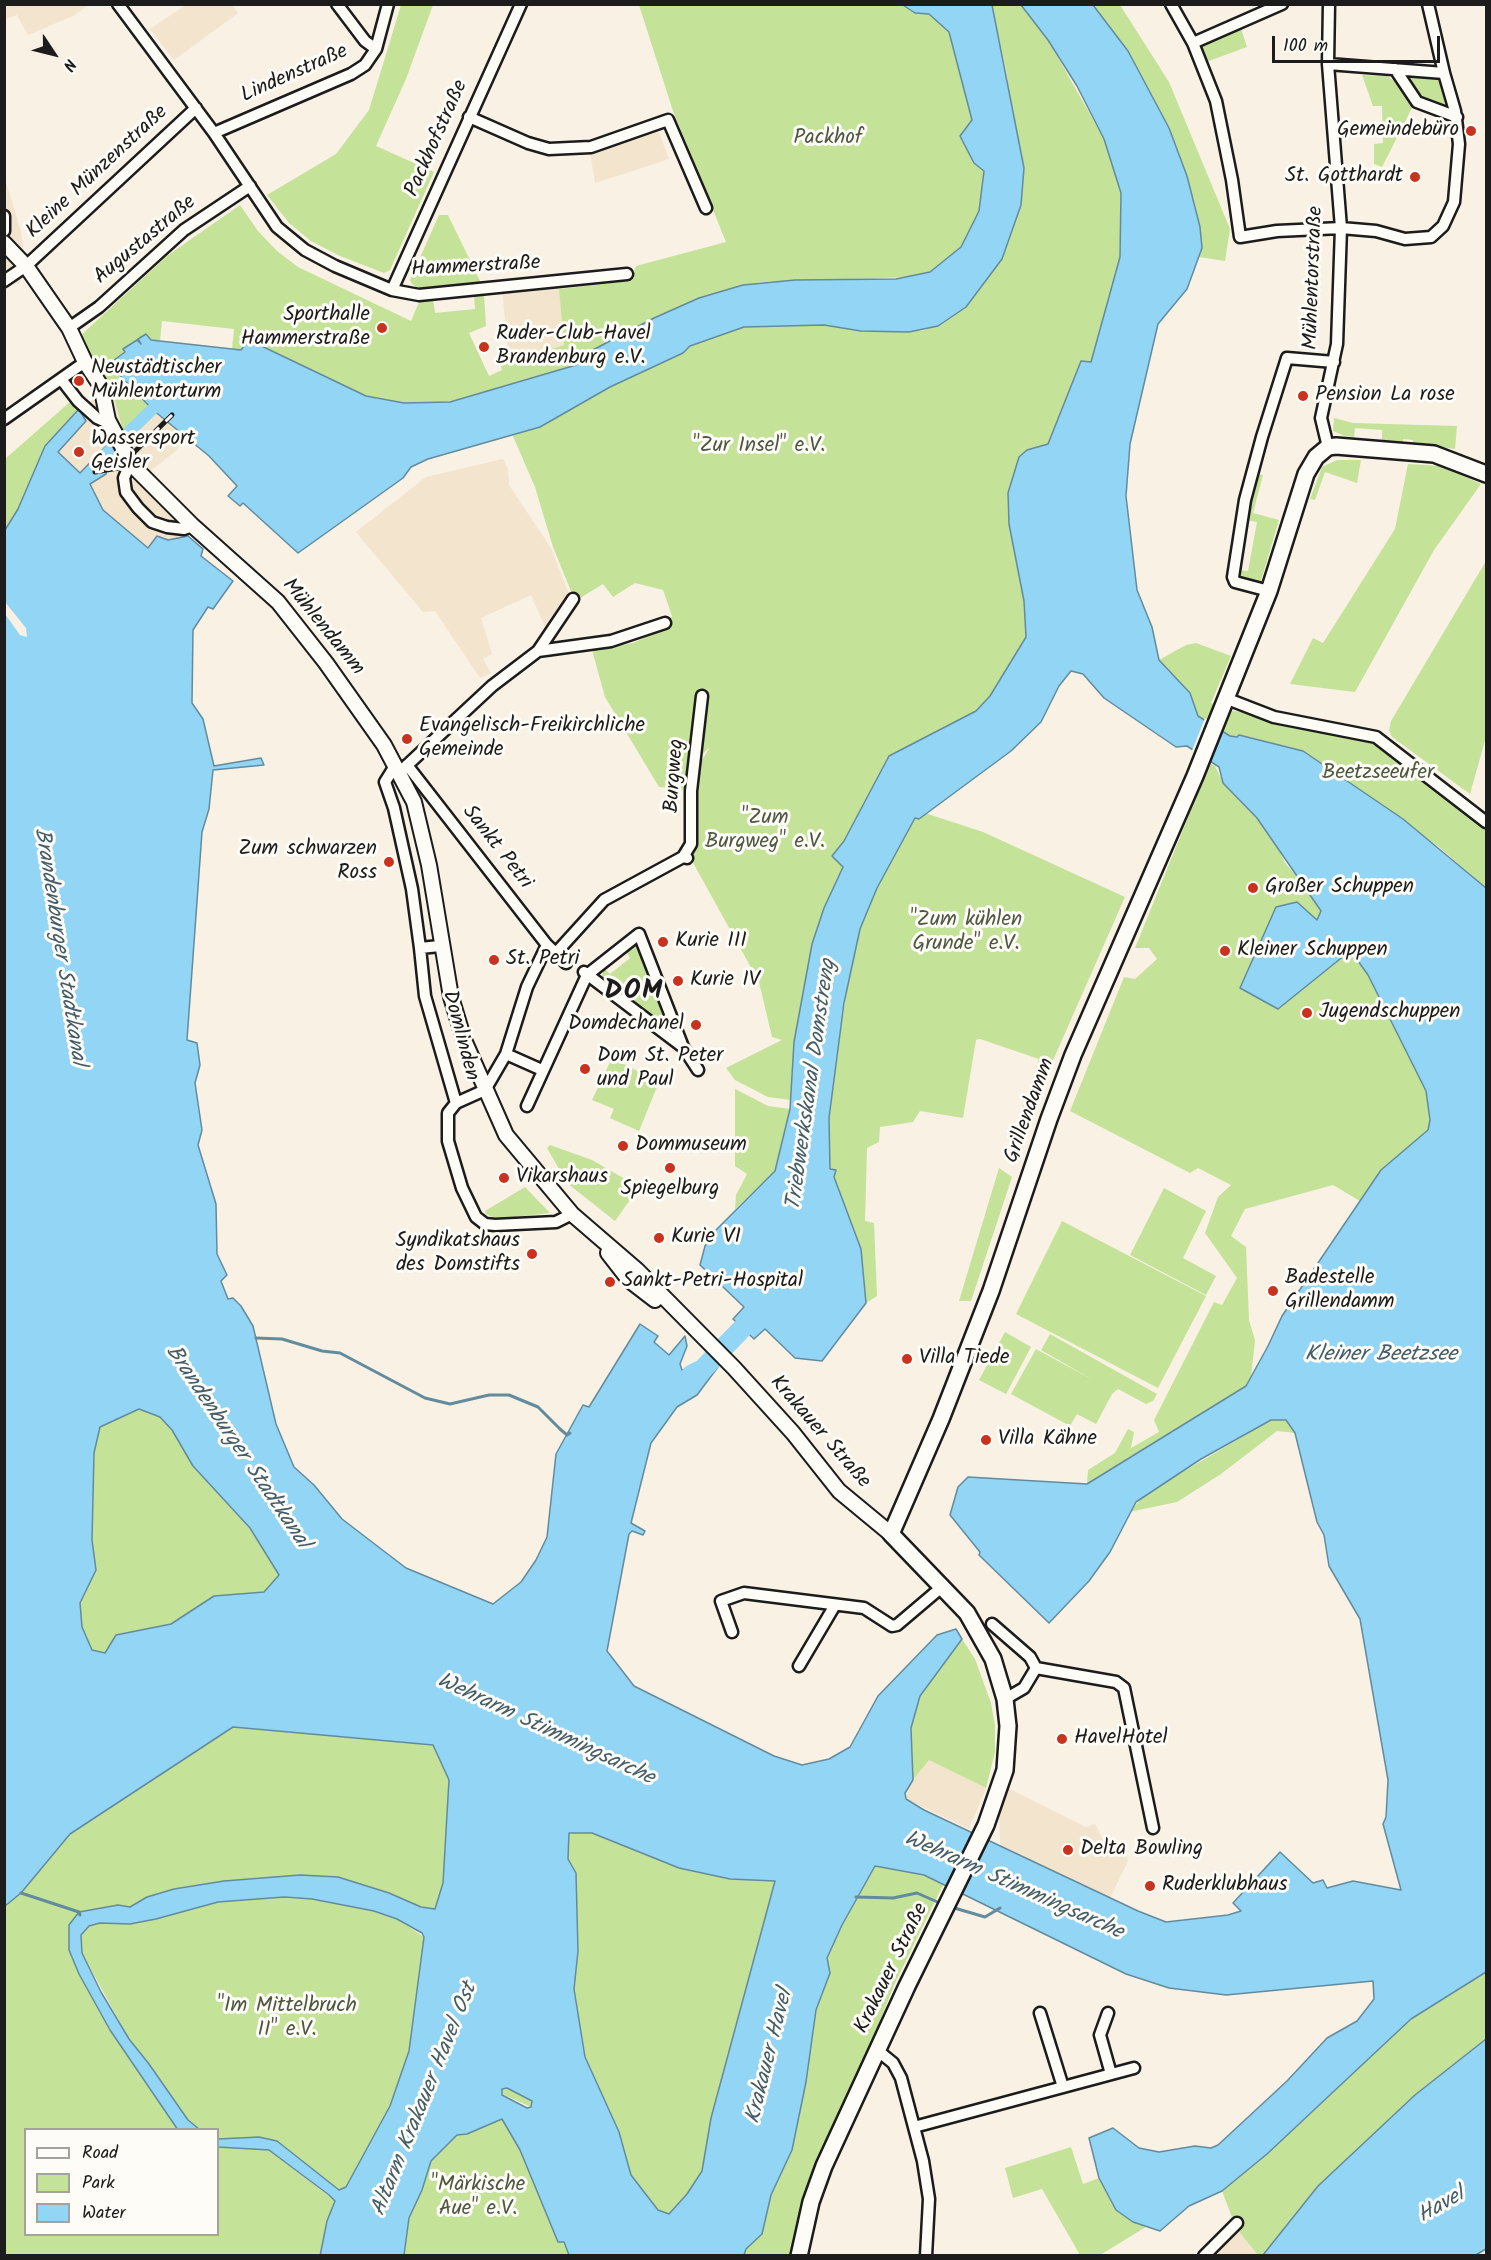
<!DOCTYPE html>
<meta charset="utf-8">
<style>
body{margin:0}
#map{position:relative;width:1491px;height:2260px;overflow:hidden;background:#f8f1e4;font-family:Kalam,sans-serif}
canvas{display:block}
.frame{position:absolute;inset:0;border:6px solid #1c1c1c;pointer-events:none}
.legend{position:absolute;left:24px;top:2128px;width:195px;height:108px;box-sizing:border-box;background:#fdfcf7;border:2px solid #a3a29f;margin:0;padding:8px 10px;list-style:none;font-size:18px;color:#1c1c1c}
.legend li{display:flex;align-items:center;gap:12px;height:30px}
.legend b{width:30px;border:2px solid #a3a29f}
.north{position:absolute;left:24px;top:24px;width:60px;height:60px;-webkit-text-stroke:4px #fdfcf7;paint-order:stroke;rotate:125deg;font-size:16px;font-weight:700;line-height:24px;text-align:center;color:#1c1c1c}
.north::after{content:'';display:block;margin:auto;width:21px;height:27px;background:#1c1c1c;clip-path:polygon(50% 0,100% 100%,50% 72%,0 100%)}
.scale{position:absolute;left:1272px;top:36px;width:168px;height:27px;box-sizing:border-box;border:3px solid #1c1c1c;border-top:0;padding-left:8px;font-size:18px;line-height:21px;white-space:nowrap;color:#1c1c1c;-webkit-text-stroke:4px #fdfcf7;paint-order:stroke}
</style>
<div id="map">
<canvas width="1491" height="2260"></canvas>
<div class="frame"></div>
<ul class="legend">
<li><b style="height:8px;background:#fdfcf7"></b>Road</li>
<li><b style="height:16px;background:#c5e299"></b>Park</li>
<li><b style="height:16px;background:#92d5f4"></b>Water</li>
</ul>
<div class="north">N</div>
<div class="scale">100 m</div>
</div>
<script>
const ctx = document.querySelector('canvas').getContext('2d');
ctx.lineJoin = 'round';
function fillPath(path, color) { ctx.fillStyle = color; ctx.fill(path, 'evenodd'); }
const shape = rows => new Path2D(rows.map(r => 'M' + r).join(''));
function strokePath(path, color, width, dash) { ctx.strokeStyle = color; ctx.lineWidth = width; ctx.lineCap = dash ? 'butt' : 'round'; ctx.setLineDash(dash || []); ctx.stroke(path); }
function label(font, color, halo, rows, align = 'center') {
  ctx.font = font + ' Kalam,sans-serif'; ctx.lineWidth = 6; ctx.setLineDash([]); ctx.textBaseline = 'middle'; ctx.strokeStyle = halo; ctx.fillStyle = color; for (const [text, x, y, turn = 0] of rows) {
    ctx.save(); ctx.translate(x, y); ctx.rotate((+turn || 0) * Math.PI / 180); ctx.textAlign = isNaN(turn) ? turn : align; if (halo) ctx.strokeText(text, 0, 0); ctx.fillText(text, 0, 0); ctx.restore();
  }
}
fillPath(shape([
 [5,4,89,4,89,5,73,16,28,35,17,15,5,19],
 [186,5,232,5,238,13,174,60,150,29],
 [658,130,669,159,595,183,590,152],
 [5,179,21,231,26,266,19,284,14,283,5,291],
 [559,282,564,345,509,360,502,288],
 [124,379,153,410,183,435,177,450,143,477,193,526,188,536,168,540,149,548,103,510,90,484,107,470,104,467,108,456,107,446,80,473,57,452,86,421,79,409],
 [503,459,508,469,509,485,551,548,569,594,547,631,531,595,481,618,492,654,483,659,491,673,480,678,435,611,423,612,356,532,426,477],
 [929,1760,986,1788,969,1829,906,1799,905,1793,913,1780],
 [1006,1787,1086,1827,1095,1824,1103,1840,1124,1850,1128,1861,1110,1898,1000,1845,999,1812],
 [1236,2228,1258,2255,1209,2256]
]), '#f2e4cd');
fillPath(shape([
 [401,5,433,5,406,79,376,146,434,172,390,270,384,273,340,256,311,241,289,223,267,195,336,154,369,110],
 [639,5,903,5,915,13,929,14,938,19,949,32,972,120,960,136,974,163,984,171,979,212,961,247,930,272,914,277,761,282,699,298,587,353,576,365,450,402,404,403,366,396,250,340,242,350,232,349,234,329,162,321,160,341,150,340,147,334,141,345,137,340,124,349,126,352,114,368,150,407,123,430,110,383,79,337,167,256,240,205,258,231,277,251,298,267,411,321,420,300,433,299,435,313,475,309,474,295,484,295,486,326,469,333,489,376,502,370,500,362,522,358,564,345,559,289,631,281,636,266,726,242,673,111],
 [992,5,1021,5,1048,40,1104,139,1121,193,1120,257,1091,362,1081,361,1048,444,1027,450,1024,601,1026,636,990,696,976,711,889,756,844,841,832,856,843,867,824,908,791,1100,768,1097,735,1080,726,1068,782,1040,772,1037,759,982,691,859,694,844,697,768,710,747,690,766,688,790,659,787,605,697,592,650,633,643,666,628,672,616,663,590,635,583,613,597,603,584,575,601,553,547,535,487,512,434,540,426,610,387,683,353,690,346,744,327,824,325,861,331,909,332,925,330,966,307,1002,259,1021,205,1007,75],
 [1093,5,1120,5,1169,82,1230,229,1225,261,1199,257,1202,248,1195,204,1169,128,1128,51],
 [1240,25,1247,47,1206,62,1199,43],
 [1402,73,1440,77,1450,112,1420,99],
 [1362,75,1387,76,1394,81,1413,106,1382,167,1374,164,1374,144,1383,143,1382,106,1373,106],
 [439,215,448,215,481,283,420,289,412,284,410,280],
 [71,401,79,409,45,446,18,509,5,529,5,459],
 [1334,418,1353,423,1457,426,1455,449,1413,443,1413,440,1403,439,1403,443,1382,440,1382,430,1355,428,1354,437,1345,436,1333,431],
 [1337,460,1361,460,1357,483,1325,472,1315,500,1310,499,1322,467],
 [1408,464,1441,466,1481,484,1434,550,1355,692,1290,684,1313,638,1323,643,1395,529],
 [1257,474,1263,475,1253,513,1279,520,1260,584,1239,577,1238,570,1248,571,1257,522,1247,520],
 [1486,561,1486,737,1470,794,1392,737,1389,730,1391,721],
 [1196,643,1231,656,1211,703,1227,710,1274,717,1372,743,1387,752,1483,825,1486,829,1486,888,1439,847,1303,751,1239,735,1238,737,1230,736,1197,716,1190,693,1159,660,1186,645],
 [1210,763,1215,766,1223,783,1257,818,1278,848,1285,863,1304,885,1321,912,1318,920,1345,955,1339,946,1346,944,1351,948,1368,975,1426,1091,1430,1120,1428,1130,1381,1170,1360,1201,1333,1185,1245,1209,1231,1236,1246,1247,1249,1320,1255,1340,1251,1377,1246,1386,1087,1484,1088,1470,1115,1453,1128,1429,1134,1432,1131,1448,1159,1432,1154,1420,1214,1302,1222,1305,1237,1278,1205,1233,1218,1197,1231,1185,1198,1168,1190,1173,1070,1111,1124,977,1135,979,1157,959,1149,948,1135,948],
 [925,813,983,832,1125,897,1036,1099,1023,1141,1012,1138,1039,1059,980,1039,976,1040,963,1118,920,1111,913,1122,880,1127,879,1142,867,1148,865,1221,874,1223,877,1296,866,1303,861,1249,830,1169,829,1119,833,1079,853,952,860,929,877,888,915,818,919,819],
 [637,942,651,971,648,972,652,983,656,982,671,1027,667,1027,602,976,604,968,610,974,630,958,625,950],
 [612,1058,659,1082,639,1131,610,1118,614,1109,592,1100],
 [735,1089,768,1106,790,1109,775,1171,735,1209,736,1195,747,1174,735,1166],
 [550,1145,592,1160,639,1187,615,1221,567,1183,547,1148],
 [999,1168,1012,1177,971,1301,959,1301],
 [525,1187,550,1213,496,1219,486,1214,485,1211],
 [1164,1188,1206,1211,1183,1258,1216,1276,1206,1295,1130,1255],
 [1062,1221,1206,1296,1158,1388,1016,1314],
 [1005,1332,1031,1347,1006,1394,979,1380],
 [1050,1334,1157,1394,1153,1401,1146,1404,1118,1389,1112,1394,1096,1424,1077,1414,1070,1426,1011,1394,1036,1349,1095,1381,1041,1350],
 [138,1409,160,1417,172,1430,193,1466,250,1529,279,1575,264,1592,214,1596,171,1624,116,1635,106,1653,92,1650,82,1627,80,1603,96,1570,92,1540,94,1453,100,1427],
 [1271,1420,1286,1420,1295,1433,1277,1431,1221,1474,1177,1502,1129,1512,1147,1493],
 [962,1639,975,1659,991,1703,995,1725,995,1752,986,1788,929,1760,913,1780,911,1728,920,1696],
 [233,1727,433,1745,449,1780,443,1883,435,1909,421,1907,389,1893,338,1877,300,1875,224,1881,147,1897,130,1907,118,1905,79,1912,69,1950,79,1974,110,2030,178,2129,26,2130,26,2234,218,2234,218,2147,259,2147,269,2150,335,2201,327,2221,320,2255,5,2256,5,1906,21,1893,70,1834],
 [569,1832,592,1833,679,1868,730,1879,775,1881,711,2118,702,2171,687,2194,669,2214,658,2210,631,2175,619,2132,585,2057,574,1989,578,1951,576,1873,568,1859],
 [875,1866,924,1875,943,1885,895,1983,863,2063,811,2176,790,2255,744,2256,746,2249,762,2234,771,2195,792,2150,806,2082,816,2010,830,1973,827,1958,842,1925],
 [256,1897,312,1899,374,1911,397,1919,424,1937,409,2051,390,2106,346,2187,339,2190,277,2141,219,2139,218,2130,199,2129,188,2120,149,2064,129,2039,82,1953,81,1934,89,1926,100,1923,130,1924,218,1902],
 [1486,1972,1486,2039,1415,2095,1318,2186,1263,2255,1258,2255,1236,2228,1222,2191,1267,2154,1411,2019],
 [507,2088,532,2101,531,2107,502,2094,502,2089],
 [502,2119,520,2150,569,2255,404,2256,409,2218,422,2190,431,2161,457,2135,467,2134],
 [1071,2147,1083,2184,1099,2178,1116,2210,1146,2227,1100,2255,1080,2255,1042,2189,1013,2198,1005,2168]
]), '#c5e299');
const water = shape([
 [903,5,992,5,1024,168,1021,205,1002,259,966,307,938,326,909,332,861,331,824,325,744,327,690,346,683,353,610,387,540,427,428,459,411,467,403,478,298,553,243,503,240,506,228,496,237,486,209,456,153,410,114,369,116,366,113,361,125,352,123,349,137,340,141,344,138,339,146,334,151,340,241,350,249,340,366,396,404,403,450,402,576,365,587,353,654,318,699,298,743,285,795,280,896,279,930,272,961,247,979,211,984,171,974,163,960,136,972,120,949,32,929,14,915,13,903,5],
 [1021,5,1093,5,1128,51,1169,128,1187,176,1200,227,1202,248,1187,289,1158,324,1130,444,1126,496,1137,590,1152,627,1159,660,1190,693,1198,716,1230,736,1237,737,1239,735,1303,751,1403,819,1486,888,1486,1972,1411,2019,1267,2154,1222,2191,1189,2206,1160,2231,1133,2222,1116,2210,1099,2178,1089,2138,1113,2128,1139,2148,1159,2152,1195,2146,1211,2148,1218,2145,1287,2081,1327,2038,1357,2021,1374,1999,1373,1981,1226,1995,1169,1988,1126,1974,924,1875,875,1866,842,1925,827,1958,830,1973,816,2010,806,2082,792,2150,771,2195,762,2234,746,2249,744,2255,569,2255,564,2242,558,2242,520,2150,502,2119,467,2134,457,2135,431,2161,422,2190,409,2218,404,2255,320,2256,327,2221,335,2201,329,2195,269,2150,218,2147,218,2139,259,2137,277,2141,339,2190,346,2187,390,2106,409,2051,424,1937,422,1933,397,1919,374,1911,312,1899,284,1897,218,1902,156,1919,130,1924,100,1923,89,1926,81,1935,82,1953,101,1992,129,2039,149,2064,188,2120,199,2129,178,2130,110,2030,79,1974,69,1950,69,1925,79,1912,118,1905,130,1907,147,1897,174,1889,224,1881,300,1875,338,1877,389,1893,421,1907,435,1909,443,1883,449,1780,433,1745,233,1727,70,1834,21,1893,5,1906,5,530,18,509,45,446,79,409,86,421,58,452,80,473,107,445,113,454,108,457,104,467,107,469,106,474,90,484,103,510,148,548,157,536,168,540,188,536,203,549,201,556,233,581,213,609,208,607,193,630,192,703,203,719,214,766,261,758,264,765,213,770,209,809,202,832,187,1040,197,1043,200,1065,195,1083,202,1130,198,1145,216,1204,217,1254,227,1275,221,1281,228,1299,233,1298,241,1306,253,1326,276,1424,294,1467,314,1485,342,1519,406,1568,493,1604,521,1582,536,1560,547,1537,556,1454,583,1405,589,1407,640,1324,658,1336,654,1342,669,1355,685,1336,687,1346,680,1364,682,1370,689,1370,707,1355,718,1367,697,1395,677,1407,651,1443,631,1523,645,1531,643,1535,632,1531,629,1534,607,1651,634,1686,774,1756,802,1765,829,1759,850,1747,878,1696,937,1635,956,1629,962,1639,920,1696,911,1728,913,1780,905,1793,906,1799,924,1810,1138,1911,1166,1922,1228,1915,1241,1911,1233,1903,1280,1852,1313,1883,1323,1880,1327,1888,1353,1881,1401,1890,1383,1824,1386,1817,1388,1780,1360,1619,1329,1566,1324,1535,1317,1522,1295,1433,1286,1420,1271,1420,1201,1459,1136,1502,1110,1552,1089,1581,1049,1623,979,1555,980,1552,950,1515,958,1487,968,1477,1087,1484,1246,1386,1268,1346,1282,1316,1381,1170,1428,1130,1430,1120,1426,1091,1368,975,1346,944,1339,947,1345,955,1278,1009,1240,988,1276,907,1297,902,1317,920,1321,911,1257,818,1223,783,1219,767,1187,746,1176,747,1104,698,1083,674,1071,671,1059,686,1041,722,1011,751,919,819,915,818,877,888,860,929,844,1003,829,1118,830,1169,836,1170,834,1177,861,1249,866,1303,822,1361,795,1358,765,1329,754,1339,733,1319,744,1307,700,1265,705,1246,716,1230,775,1171,790,1109,794,1042,812,944,824,908,843,867,832,856,844,841,889,756,976,711,990,696,1026,637,1024,601,1009,524,1008,493,1019,457,1027,450,1048,444,1081,361,1091,362,1120,257,1121,193,1104,139,1077,86,1048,40,1021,5],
 [139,1409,160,1417,172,1430,193,1466,250,1528,279,1575,264,1592,214,1596,171,1624,116,1635,105,1653,92,1650,82,1627,80,1603,96,1570,92,1540,94,1453,100,1427,139,1409],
 [569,1833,592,1833,679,1868,730,1879,775,1881,711,2118,702,2171,687,2194,669,2214,658,2210,631,2175,619,2132,585,2057,574,1989,578,1951,576,1873,568,1859,569,1833],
 [507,2088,532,2101,531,2107,527,2108,502,2095,502,2089,507,2088],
 [1486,2039,1486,2249,1474,2256,1263,2255,1318,2186,1415,2095,1486,2039]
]);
fillPath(water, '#92d5f4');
strokePath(water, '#638b9e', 1.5);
fillPath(shape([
 [5,602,26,628,27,637,20,635,5,614],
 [1205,718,1224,730,1209,765,1191,753]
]), '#f8f1e4');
strokePath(shape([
 [256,1338,282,1339,322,1351,340,1353,425,1398,450,1404,489,1395,509,1395,538,1407,560,1429,567,1435,570,1433],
 [21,1893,79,1912,80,1915],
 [856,1897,893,1898,917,1893,942,1904],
 [951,1907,985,1917,1000,1908]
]), '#638b9e', 3);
strokePath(shape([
 [98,462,163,399]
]), '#92d5f4', 12);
strokePath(shape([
 [691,1375,703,1369,761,1309]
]), '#92d5f4', 20);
const minor = shape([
 [118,4,214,133,277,227,305,250,335,266,392,290,419,295,627,274],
 [337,4,365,41,376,49],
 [1171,4,1193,43,1216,101,1232,180,1240,237,1277,231,1341,228,1376,231,1405,239,1431,237,1443,226,1454,202,1459,144,1455,111,1444,73,1328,64],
 [1428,4,1444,73],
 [1193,43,1282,4],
 [1395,69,1417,102,1457,117],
 [469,117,528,143,549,149,591,147,668,120,706,208],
 [214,133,351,74,365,65,376,49,388,4],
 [4,216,4,231],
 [4,281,26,266,196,108],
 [392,290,521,4],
 [69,328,99,307,184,230,250,186],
 [61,379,78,401,97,418,110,424],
 [4,419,85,362],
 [1328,447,1321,418,1337,344,1341,228,1328,64,1329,4],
 [131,461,124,478,126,492,138,508,152,522,167,527,184,529,193,526],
 [1269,591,1235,582,1233,577,1245,500,1262,437,1287,358,1334,362],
 [538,651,611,641,665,623],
 [1225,698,1274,717,1376,737,1486,822],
 [407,765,547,945,566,963],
 [395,766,385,782,394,808,412,889,420,948],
 [402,770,492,686,538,651,573,599],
 [683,857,691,844,691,791,702,696],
 [440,946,420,948,425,996,456,1103,485,1090,506,1054,527,987,547,945],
 [555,954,604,900,683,857,687,858],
 [584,972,683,1047,698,1070],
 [506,1054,542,1070],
 [456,1103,448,1113,448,1141,462,1188,476,1217,485,1224,495,1225,556,1222,572,1214],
 [527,1106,587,975,639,934,683,1047],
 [992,1624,1030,1657,1036,1668,1116,1682,1124,1688,1153,1828],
 [732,1632,721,1601,744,1593,864,1608,892,1626,897,1625,943,1586],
 [799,1666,835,1605],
 [1005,1699,1024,1688,1036,1668],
 [1040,2013,1063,2087],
 [1108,2013,1100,2035,1111,2074],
 [877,2050,893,2063,901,2078,923,2161,929,2199,926,2256],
 [914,2127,1134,2068],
 [1204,2256,1237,2223]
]);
const tertiary = shape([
 [4,243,26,266,69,328,85,362,101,386,108,420,132,465,193,526,278,602,326,663,384,745,414,802,429,865,451,997,464,1040,506,1135,572,1214,637,1270,734,1368,793,1433,839,1491,891,1534],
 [608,1253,629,1280,655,1300]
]);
const secondary = shape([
 [799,2256,811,2202,824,2166,907,1986,986,1825,1005,1770,1008,1726,1005,1699,993,1659,967,1613,891,1534,941,1419,991,1291,1049,1119,1073,1055,1195,776,1269,591,1306,474,1316,457,1328,447,1336,446,1434,454,1486,474]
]);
strokePath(minor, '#1c1c1c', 15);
strokePath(tertiary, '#1c1c1c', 18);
strokePath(secondary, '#1c1c1c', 20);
strokePath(minor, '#fdfcf7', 10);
strokePath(tertiary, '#fdfcf7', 14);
strokePath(secondary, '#fdfcf7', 15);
const rail = shape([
 [95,472,118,468,172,415]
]);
strokePath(rail, '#1c1c1c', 5);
strokePath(rail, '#fdfcf7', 3, [9]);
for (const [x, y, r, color] of [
 [1471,131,6,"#c8321e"],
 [1415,177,6,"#c8321e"],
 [382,328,6,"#c8321e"],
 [484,347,6,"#c8321e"],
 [79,381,6,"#c8321e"],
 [1303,396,6,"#c8321e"],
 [79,452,6,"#c8321e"],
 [407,739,6,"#c8321e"],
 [389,862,6,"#c8321e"],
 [1253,888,6,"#c8321e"],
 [663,942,6,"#c8321e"],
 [1225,951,6,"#c8321e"],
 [494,960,6,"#c8321e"],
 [678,981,6,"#c8321e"],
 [1307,1013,6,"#c8321e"],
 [696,1025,6,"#c8321e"],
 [585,1069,6,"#c8321e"],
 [623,1146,6,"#c8321e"],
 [670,1168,6,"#c8321e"],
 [504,1178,6,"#c8321e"],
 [659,1238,6,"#c8321e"],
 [532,1254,6,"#c8321e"],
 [610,1282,6,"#c8321e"],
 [1273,1291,6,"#c8321e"],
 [907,1359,6,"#c8321e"],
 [986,1440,6,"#c8321e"],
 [1062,1739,6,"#c8321e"],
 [1068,1850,6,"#c8321e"],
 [1150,1886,6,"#c8321e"]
]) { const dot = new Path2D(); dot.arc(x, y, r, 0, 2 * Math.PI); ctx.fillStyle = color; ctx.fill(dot); strokePath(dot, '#fdfcf7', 2); }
label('21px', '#1c1c1c', '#fdfcf7', [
 ["Lindenstraße",295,75,-24],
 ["Packhofstraße",438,139,-66],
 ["Kleine Münzenstraße",98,173,-43],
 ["Augustastraße",146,241,-40],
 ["Hammerstraße",476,268,-3],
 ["Mühlentorstraße",1315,278,-88],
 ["Mühlendamm",322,628,51],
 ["Burgweg",676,776,-86],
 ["Sankt Petri",496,848,52],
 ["Domlinden",459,1036,75],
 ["Grillendamm",1031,1111,-70],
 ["Krakauer Straße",819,1433,49],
 ["Krakauer Straße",893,1969,-64]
]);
label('21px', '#1c1c1c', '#fdfcf7', [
 ["Gemeindebüro",1459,131,"right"],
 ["St. Gotthardt",1403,177,"right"],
 ["Sporthalle",370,316,"right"],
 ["Hammerstraße",370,340,"right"],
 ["Ruder-Club-Havel",496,335],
 ["Brandenburg e.V.",496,359],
 ["Neustädtischer",91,369],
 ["Mühlentorturm",91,393],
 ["Pension La rose",1315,396],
 ["Wassersport",91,440],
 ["Geisler",91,464],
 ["Evangelisch-Freikirchliche",419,727],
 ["Gemeinde",419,751],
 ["Zum schwarzen",377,850,"right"],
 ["Ross",377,874,"right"],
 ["Großer Schuppen",1265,888],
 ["Kurie III",675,942],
 ["Kleiner Schuppen",1237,951],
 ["St. Petri",506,960],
 ["Kurie IV",690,981],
 ["Jugendschuppen",1319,1013],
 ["Domdechanel",684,1025,"right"],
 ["Dom St. Peter",597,1057],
 ["und Paul",597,1081],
 ["Dommuseum",635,1146],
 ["Vikarshaus",516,1178],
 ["Spiegelburg",670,1190,"center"],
 ["Kurie VI",671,1238],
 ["Syndikatshaus",520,1242,"right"],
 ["des Domstifts",520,1266,"right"],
 ["Badestelle",1285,1279],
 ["Grillendamm",1285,1303],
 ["Sankt-Petri-Hospital",622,1282],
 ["Villa Tiede",919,1359],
 ["Villa Kähne",998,1440],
 ["HavelHotel",1074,1739],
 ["Delta Bowling",1080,1850],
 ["Ruderklubhaus",1162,1886]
], 'left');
label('21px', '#4f5742', '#fdfcf7', [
 ["Packhof",828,139],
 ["\"Zur Insel\" e.V.",759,447],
 ["Beetzseeufer",1378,774],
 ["\"Zum",765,819],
 ["Burgweg\" e.V.",765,843],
 ["\"Zum kühlen",966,921],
 ["Grunde\" e.V.",966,945],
 ["\"Im Mittelbruch",287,2007],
 ["II\" e.V.",287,2031],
 ["\"Märkische",478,2186],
 ["Aue\" e.V.",478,2210]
]);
label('italic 22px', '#455d68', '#fdfcf7', [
 ["Brandenburger Stadtkanal",58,947,81],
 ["Triebwerkskanal Domstreng",813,1085,-82],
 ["Kleiner Beetzsee",1381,1356],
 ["Brandenburger Stadtkanal",236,1448,56],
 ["Wehrarm Stimmingsarche",545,1731,25],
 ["Wehrarm Stimmingsarche",1013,1887,24],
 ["Krakauer Havel",771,2057,-76],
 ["Altarm Krakauer Havel Ost",426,2100,-68],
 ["Havel",1442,2207,-30]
]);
ctx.letterSpacing = '1.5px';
label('bold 27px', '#1c1c1c', '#fdfcf7', [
 ["DOM",634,993]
]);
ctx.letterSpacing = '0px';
</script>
